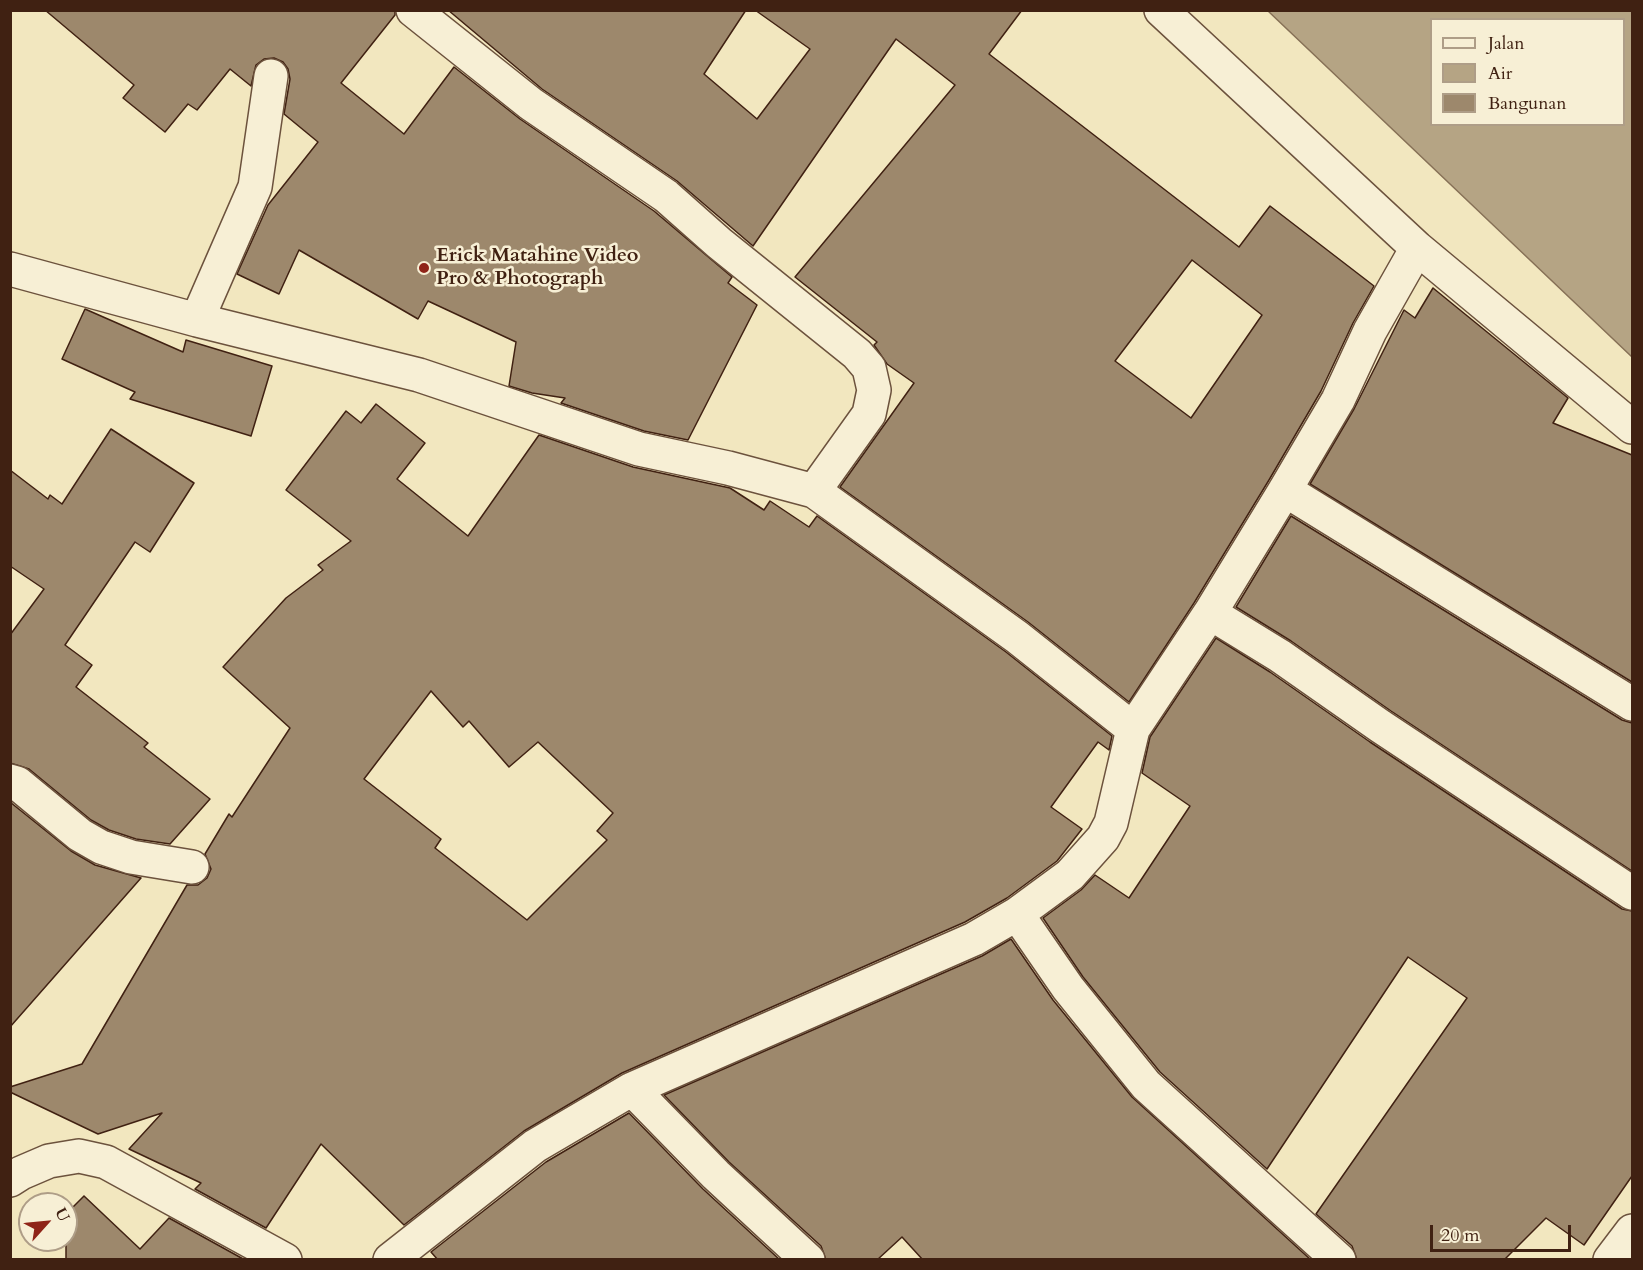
<!DOCTYPE html>
<style>
body{margin:0}
#map{position:relative;width:1643px;height:1270px;overflow:hidden;background:#f2e7bf;font-family:Cardo,serif}
canvas{display:block}
.frame{position:absolute;inset:0;border:12px solid #402112;pointer-events:none}
.legend{position:absolute;left:1430px;top:18px;width:195px;height:108px;box-sizing:border-box;background:#f7efd5;border:2px solid #ae9d87;margin:0;padding:8px 10px;list-style:none;font-size:18px;color:#402112}
.legend li{display:flex;align-items:center;gap:12px;height:30px}
.legend b{width:30px;border:2px solid #ae9d87}
.north{position:absolute;left:18px;top:1192px;width:60px;height:60px;box-sizing:border-box;background:#f7efd5;border:2px solid #ae9d87;border-radius:50%;rotate:63deg;font-size:16px;font-weight:700;line-height:24px;text-align:center;color:#402112}
.north::after{content:'';display:block;margin:auto;width:21px;height:27px;background:#8f2418;clip-path:polygon(50% 0,100% 100%,50% 72%,0 100%)}
.scale{position:absolute;left:1430px;top:1225px;width:141px;height:27px;box-sizing:border-box;border:3px solid #402112;border-top:0;padding-left:8px;font-size:18px;line-height:21px;white-space:nowrap;color:#402112;-webkit-text-stroke:4px #f7efd5;paint-order:stroke}
</style>
<div id="map">
<canvas width="1643" height="1270"></canvas>
<div class="frame"></div>
<ul class="legend">
<li><b style="height:8px;background:#f7efd5"></b>Jalan</li>
<li><b style="height:16px;background:#b5a484"></b>Air</li>
<li><b style="height:16px;background:#9d886c"></b>Bangunan</li>
</ul>
<div class="north">U</div>
<div class="scale">20 m</div>
</div>
<script>
const ctx = document.querySelector('canvas').getContext('2d');
ctx.lineJoin = 'round';
function fillPath(path, color) { ctx.fillStyle = color; ctx.fill(path, 'evenodd'); }
const shape = rows => new Path2D(rows.map(r => 'M' + r).join(''));
function strokePath(path, color, width, dash) { ctx.strokeStyle = color; ctx.lineWidth = width; ctx.lineCap = dash ? 'butt' : 'round'; ctx.setLineDash(dash || []); ctx.stroke(path); }
function label(font, color, halo, rows, align = 'center') {
  ctx.font = font + ' Cardo,serif'; ctx.lineWidth = 5; ctx.setLineDash([]); ctx.textBaseline = 'middle'; ctx.strokeStyle = halo; ctx.fillStyle = color; for (const [text, x, y, turn = 0] of rows) {
    ctx.save(); ctx.translate(x, y); ctx.rotate((+turn || 0) * Math.PI / 180); ctx.textAlign = isNaN(turn) ? turn : align; if (halo) ctx.strokeText(text, 0, 0); ctx.fillText(text, 0, 0); ctx.restore();
  }
}
const water = shape([
 [1268,11,1632,11,1632,357,1268,11],
 [1432,20,1624,20,1624,124,1432,124,1432,20]
]);
fillPath(water, '#b5a484');
strokePath(water, '#867056', 1.5);
const building = shape([
 [45,10,395,10,395,15,341,83,404,134,454,67,520,119,654,211,732,277,728,283,757,305,688,440,644,431,561,403,565,398,532,393,509,386,516,342,428,301,418,319,299,250,279,294,237,274,268,205,318,142,284,114,290,79,288,69,283,62,274,58,264,59,256,65,251,86,230,69,197,110,188,104,165,132,123,98,134,85,45,10],
 [448,10,746,10,704,74,757,119,810,49,755,10,1022,10,989,54,1239,247,1270,206,1374,286,1353,323,1321,391,1269,480,1194,603,1129,702,1028,622,840,487,914,383,887,364,874,345,877,342,795,277,955,85,896,39,753,246,677,181,542,89,448,10],
 [1192,260,1262,315,1191,418,1115,361,1192,260],
 [1433,288,1568,398,1553,423,1632,455,1632,682,1310,484,1354,409,1404,310,1415,318,1433,288],
 [85,309,183,352,186,340,272,366,251,436,130,399,135,392,62,359,85,309],
 [376,404,425,443,397,479,468,536,539,435,633,467,730,488,764,510,770,501,809,527,817,516,1006,652,1112,736,1109,750,1098,742,1051,807,1082,829,1057,861,1007,898,965,922,622,1073,524,1131,404,1225,321,1144,266,1228,195,1189,201,1183,129,1149,162,1113,98,1134,10,1092,10,1087,82,1064,187,885,198,885,207,878,211,869,205,854,229,814,232,817,290,728,223,667,286,598,323,570,318,565,351,541,286,490,346,411,361,423,376,404],
 [431,691,463,727,469,721,509,767,538,742,613,813,597,831,607,840,527,920,435,848,441,839,364,779,431,691],
 [111,429,194,483,150,552,135,542,65,645,92,665,76,687,148,743,144,747,210,799,170,844,136,839,109,830,91,820,29,769,10,763,10,635,44,589,10,566,10,470,48,499,50,495,62,504,111,429],
 [1291,516,1622,720,1632,723,1632,871,1391,711,1291,641,1236,607,1291,516],
 [1216,638,1270,672,1370,742,1622,909,1632,911,1632,1176,1584,1245,1546,1218,1504,1260,1357,1260,1352,1246,1316,1214,1467,998,1408,957,1267,1169,1160,1072,1083,977,1043,918,1081,890,1095,875,1129,898,1190,806,1142,773,1150,737,1216,638],
 [10,802,71,851,95,865,141,878,10,1027,10,802],
 [1011,939,1053,1000,1132,1097,1311,1260,923,1260,902,1237,877,1260,826,1260,821,1246,729,1162,664,1095,982,956,1011,939],
 [629,1113,703,1189,780,1260,438,1260,431,1252,546,1162,629,1113],
 [84,1196,140,1249,169,1218,245,1260,66,1260,66,1214,84,1196]
]);
fillPath(building, '#9d886c');
strokePath(building, '#402112', 1.5);
const street = shape([
 [413,10,531,104,666,196,719,243,857,354,869,368,874,390,869,414,814,491],
 [1161,10,1417,248,1632,427],
 [10,269,197,320,419,375,639,449,728,468,814,491,1017,637,1133,729],
 [197,320,255,187,271,76],
 [1285,490,1632,704],
 [1210,613,1280,656,1380,726,1632,893],
 [10,781,17,783,80,835,101,847,131,857,192,867],
 [1017,914,1068,988,1146,1085,1339,1260],
 [632,1089,716,1175,808,1260],
 [10,1180,21,1173,49,1161,79,1156,106,1162,285,1260],
 [390,1260,535,1146,632,1089,974,939,1017,914,1070,875,1103,838,1111,823,1133,729,1210,613,1285,490,1338,400,1370,331,1417,248],
 [1610,1260,1632,1231]
]);
strokePath(street, '#6c523d', 36);
strokePath(street, '#f7efd5', 33);
for (const [x, y, r, color] of [
 [424,268,6,"#8f2418"]
]) { const dot = new Path2D(); dot.arc(x, y, r, 0, 2 * Math.PI); ctx.fillStyle = color; ctx.fill(dot); strokePath(dot, '#f7efd5', 2); }
label('bold 20px', '#402112', '#f7efd5', [
 ["Erick Matahine Video",436,256],
 ["Pro & Photograph",436,279]
], 'left');
</script>
